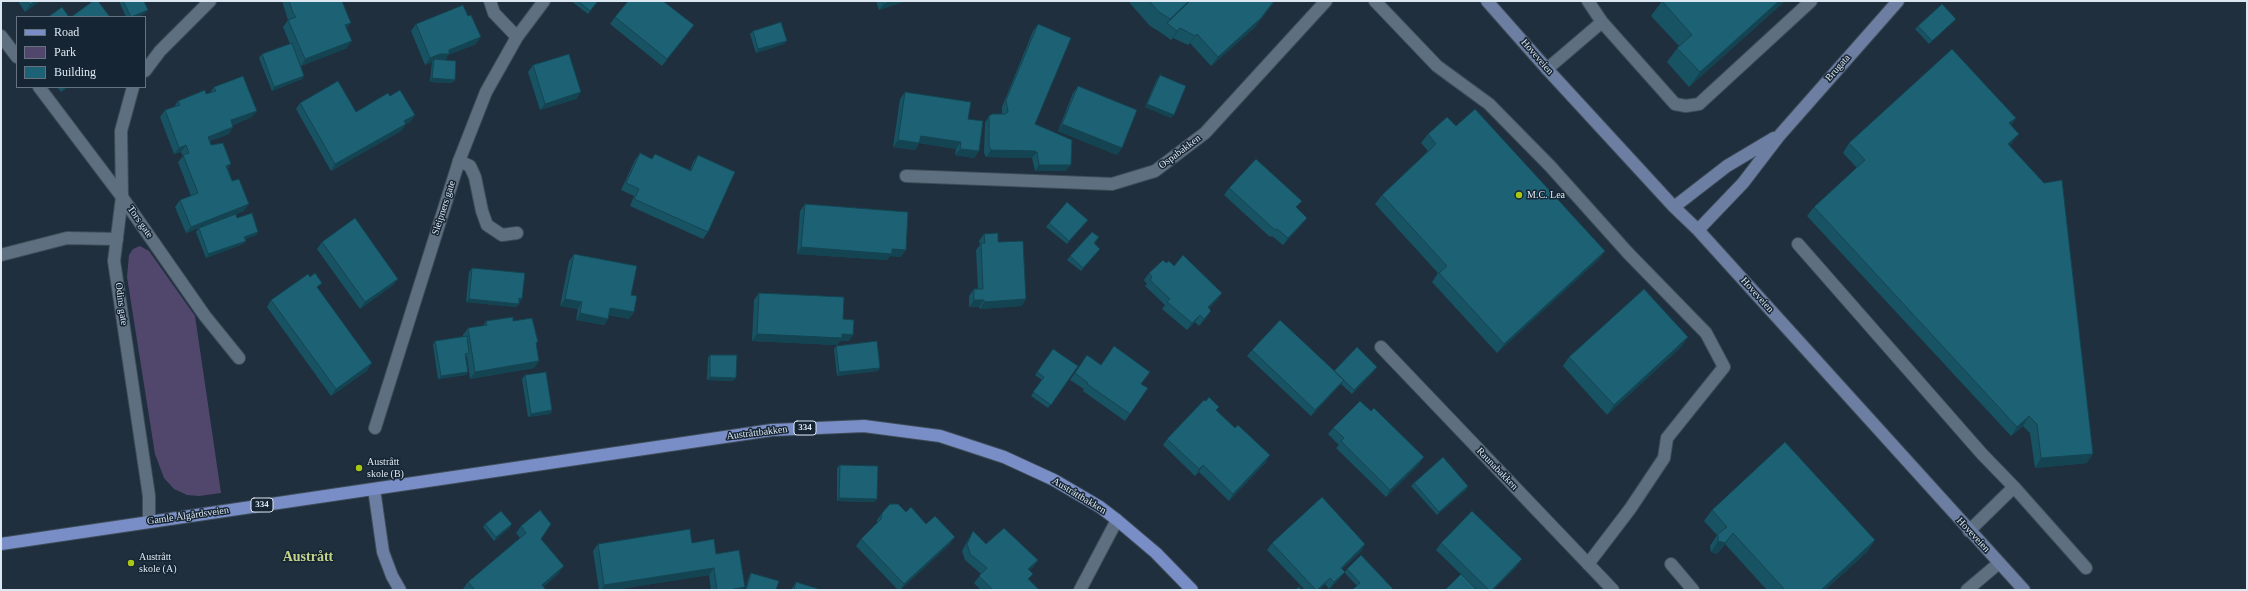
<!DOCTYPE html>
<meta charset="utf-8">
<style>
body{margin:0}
#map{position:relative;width:2248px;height:591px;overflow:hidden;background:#1f2f3e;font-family:Georgia,serif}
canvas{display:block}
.frame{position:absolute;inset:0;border:2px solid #dde7f1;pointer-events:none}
.legend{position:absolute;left:16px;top:16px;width:130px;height:72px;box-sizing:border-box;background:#162533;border:1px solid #66737f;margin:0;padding:5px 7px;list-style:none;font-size:12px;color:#dde7f1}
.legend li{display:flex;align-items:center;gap:8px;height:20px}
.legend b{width:20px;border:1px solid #66737f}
</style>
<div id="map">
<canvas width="2248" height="591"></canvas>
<div class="frame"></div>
<ul class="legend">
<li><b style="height:5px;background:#798ec7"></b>Road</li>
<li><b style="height:11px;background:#51476c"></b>Park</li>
<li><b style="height:11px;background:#1c6174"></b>Building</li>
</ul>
</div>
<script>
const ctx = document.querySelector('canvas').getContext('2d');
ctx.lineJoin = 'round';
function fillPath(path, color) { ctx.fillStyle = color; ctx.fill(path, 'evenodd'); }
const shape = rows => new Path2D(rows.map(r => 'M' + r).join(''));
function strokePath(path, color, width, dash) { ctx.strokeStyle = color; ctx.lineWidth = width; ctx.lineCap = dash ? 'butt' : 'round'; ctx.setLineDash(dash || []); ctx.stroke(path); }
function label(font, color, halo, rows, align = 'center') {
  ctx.font = font + ' Georgia,serif'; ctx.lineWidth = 3; ctx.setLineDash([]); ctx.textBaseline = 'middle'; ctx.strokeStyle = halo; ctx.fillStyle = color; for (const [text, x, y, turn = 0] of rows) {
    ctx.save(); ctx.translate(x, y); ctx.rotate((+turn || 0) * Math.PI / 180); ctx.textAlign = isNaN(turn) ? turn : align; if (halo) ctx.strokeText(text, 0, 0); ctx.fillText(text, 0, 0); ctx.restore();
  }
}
fillPath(shape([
 [140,246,149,251,195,316,221,493,199,496,187,495,174,489,164,478,155,454,127,277,129,255,133,249]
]), '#51476c');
const lane = shape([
 [1375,1,1437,66,1489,104,1550,166,1628,253,1706,333,1724,367,1667,438,1664,458,1630,509,1588,564],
 [1588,1,1602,22,1675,104,1686,106,1699,104,1811,1],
 [1547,69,1602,22],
 [459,161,470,166,475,177,482,211,487,225,502,235,517,233],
 [122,197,205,316,239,358],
 [1798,244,1982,454,2014,487,1969,531],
 [1,255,67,238,117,239],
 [2014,487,2086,568],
 [1671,564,1693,590],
 [1080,590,1117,520]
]);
const street = shape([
 [490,1,494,13,517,37],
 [1,36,17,57],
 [145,71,160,51,210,1],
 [39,87,122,197],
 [133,87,121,131,122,197,114,261,149,496,149,522],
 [906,176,1112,184,1155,171,1205,133,1326,1],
 [1381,347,1613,590],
 [375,428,459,161,486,92,517,37,544,1],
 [1967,590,1999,563]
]);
const secondary = shape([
 [1487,1,1547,69,1674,207,1698,230,2024,590],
 [1674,207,1727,166,1774,138],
 [1698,230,1743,183,1779,136,1898,1],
 [374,489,383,552,392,576,400,590]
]);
const primary = shape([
 [1,544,772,430,864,426,940,436,1004,457,1054,480,1100,507,1117,520,1156,553,1192,590]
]);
strokePath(lane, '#3f4d59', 14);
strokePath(street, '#3f4d59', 14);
strokePath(secondary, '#3f4d59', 14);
strokePath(primary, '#3f4d59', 14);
strokePath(lane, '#5e7080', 12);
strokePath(street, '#5e7080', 12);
strokePath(secondary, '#6c7fa3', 12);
strokePath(primary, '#798ec7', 12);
fillPath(shape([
 [18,1,40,1,25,12],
 [119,1,144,1,148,10,145,13,137,17,126,17],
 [282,1,342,1,347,29,347,48,301,66,304,76,302,79,272,91,259,58,262,54,290,44,283,27,288,20],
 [571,1,598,1,588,14],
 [876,1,906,1,879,10],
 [1128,1,1275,1,1254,28,1211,66,1190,43,1188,45,1173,38,1171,40,1160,32,1150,26],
 [1662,1,1785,1,1689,87,1667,62,1679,46,1651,16],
 [468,16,476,44,448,55,445,60,455,80,452,83,430,82,432,62,425,65,411,31,416,24],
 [615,17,689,32,662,66,610,24],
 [1956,19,1953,22,1929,44,1915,29,1918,26],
 [1038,24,1035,124,1066,171,1035,171,1032,158,1030,158,986,157,984,153,985,123,989,116,1002,114,1002,107,1033,31],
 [753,31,784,44,756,53,750,34],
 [533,65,581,92,576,99,540,110,528,72],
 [1160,75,1171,118,1145,107,1157,79],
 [1078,86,1117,155,1058,131,1073,93],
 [57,87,68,87,61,92],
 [214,87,252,117,233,125,229,134,210,141,211,145,228,169,244,211,212,223,237,218,258,232,256,235,245,239,246,241,243,244,206,258,196,232,199,228,186,233,175,207,180,200,191,196,178,162,183,156,181,152,174,154,160,117,165,110,174,107,178,101,210,93],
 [905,92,968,119,979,151,974,158,955,155,956,149,919,143,915,150,893,147,900,99],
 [390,96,415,115,410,122,406,124,401,131,331,171,296,109,300,103,356,112],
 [2016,118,2011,125,2012,143,2009,146,2087,463,2035,468,2030,433,2023,426,2011,436,1807,216,1814,207,1857,168,1843,153,1849,143],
 [1456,126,1605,251,1598,260,1497,353,1432,282,1438,273,1375,204,1382,195,1428,151,1421,143,1428,134],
 [640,153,652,159,655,154,690,170,693,162,698,155,708,232,703,239,630,206,634,196,621,190,635,160],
 [1229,188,1297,208,1307,218,1302,224,1283,245,1272,236,1270,237,1224,195],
 [805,204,901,257,890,256,887,260,797,254,800,211],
 [1088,220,1067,244,1046,227,1049,223],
 [984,234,998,242,1022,306,980,309,979,307,969,307,969,296,974,289,978,289,976,250,980,245,979,241],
 [1097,241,1094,244,1100,249,1081,271,1067,260,1070,256],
 [322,242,398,279,393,285,360,309,317,249],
 [574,254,631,295,634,312,629,319,609,315,608,319,604,325,576,320,578,309,560,306,569,261],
 [1166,263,1174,266,1222,293,1217,300,1209,308,1211,311,1206,318,1199,326,1195,322,1187,330,1162,309,1165,305,1145,286,1147,284,1144,280,1149,273],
 [472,268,520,302,519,302,519,304,516,307,466,302,469,272],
 [318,288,368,370,331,396,267,307,271,300],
 [759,293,843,319,849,341,840,341,837,345,752,341,754,300],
 [486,321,513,321,536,345,539,361,534,368,470,379,467,356,466,357,468,372,466,375,438,379,433,345,435,341,463,337,463,335,468,328,483,326],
 [836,346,880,368,877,371,837,376,834,349],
 [1682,346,1607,415,1563,366,1569,357],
 [1053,349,1078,366,1048,408,1031,396,1042,380,1035,375],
 [1252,350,1334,371,1377,367,1375,370,1352,394,1341,384,1311,416,1247,356],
 [710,355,733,381,707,380,708,358],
 [1087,355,1101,365,1141,384,1148,388,1125,421,1083,391,1084,389,1070,380],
 [525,375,552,410,550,414,528,417,522,379],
 [1206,401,1219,407,1216,411,1266,462,1229,501,1199,472,1195,476,1163,445,1167,439],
 [1333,428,1419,464,1386,497,1336,448,1339,445,1328,434],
 [840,465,877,499,874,502,837,501,837,468],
 [1414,483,1468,486,1466,490,1437,515,1411,486],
 [1712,510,1875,540,1867,552,1825,590,1767,590,1725,544,1717,554,1711,552,1710,546,1717,535,1704,521],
 [906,512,950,544,900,590,898,590,856,546,861,539,877,523,877,520,882,513],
 [485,524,512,524,509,528,494,541,483,527],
 [521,526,541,539,559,573,543,587,546,590,464,590,463,589,468,582,520,538,516,533],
 [973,531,986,544,1038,560,1033,567,1029,570,1029,579,1040,590,981,590,974,583,981,574,965,560,962,551,969,538],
 [692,543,716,554,743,590,711,590,709,575,613,590,599,590,593,551,598,544],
 [1272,543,1365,544,1361,551,1342,569,1345,572,1347,569,1394,590,1357,586,1344,572,1340,578,1329,589,1325,584,1319,590,1305,590,1267,550],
 [1441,543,1517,566,1493,590,1477,590,1436,550],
 [751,573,776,590,745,590,749,576],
 [796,582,822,590,791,590]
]), '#185364');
fillPath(shape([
 [35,1,40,1,25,12,30,5],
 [891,1,906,1,879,10,884,4],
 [1189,1,1194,1,1167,23,1170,19],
 [1274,1,1275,1,1254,28,1211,66,1218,57],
 [1779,1,1785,1,1689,87,1700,72],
 [148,10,145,13,137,17,131,17],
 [351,23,346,29,345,25],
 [694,25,689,32,662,66,667,59],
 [1180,28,1173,38,1171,40,1177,31],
 [1197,34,1190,43,1188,45,1195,36],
 [481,37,476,44,448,55,444,61,434,59,432,62,425,65,430,58],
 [352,41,347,48,301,66,305,59],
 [787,41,784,44,756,53,758,49],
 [304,76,302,79,272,91,274,87],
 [432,78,455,80,452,83,430,82],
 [66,87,68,87,61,92],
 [581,92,576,99,540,110,545,104],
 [1147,104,1174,115,1171,118,1145,107],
 [257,111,252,117,226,127,231,120],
 [415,115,410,122,399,128,404,121],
 [2016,118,2009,127,2009,123],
 [406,124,401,131,331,171,335,164],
 [1062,124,1122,148,1117,155,1058,131],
 [233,127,229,134,204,143,208,137],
 [2019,134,2012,143,2001,153,2008,144],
 [921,136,961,142,956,149,919,143,915,150,893,147,898,140],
 [186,145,181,152,174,154,179,148],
 [960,149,979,151,974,158,955,155],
 [991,150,1035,151,1037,152,1032,158,1030,158,986,157],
 [231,164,226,171,226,166],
 [1039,165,1071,165,1066,171,1035,171],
 [249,204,244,211,186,233,191,227],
 [1307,218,1302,224,1283,245,1288,238],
 [258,232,256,235,242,241,244,237],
 [246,241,243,244,206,258,208,254],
 [801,247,892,249,906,250,901,257,890,256,887,260,797,254],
 [1605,251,1598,260,1497,353,1504,344],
 [398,279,393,285,360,309,365,302],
 [1222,293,1217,300,1203,314,1208,307],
 [519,298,522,299,520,302,517,302],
 [469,299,519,304,516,307,466,302],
 [565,299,582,302,578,309,560,306],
 [1026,299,1022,306,980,309,984,302],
 [974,300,984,300,979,307,969,307],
 [610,308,634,312,629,319,606,314],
 [1211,311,1206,318,1199,326,1204,319],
 [580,313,608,319,604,325,576,320],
 [1200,315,1195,322,1187,330,1192,323],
 [757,334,842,334,853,335,849,341,840,341,837,345,752,341],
 [1688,337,1682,346,1607,415,1614,405],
 [539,361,534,368,470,379,475,372],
 [372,363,368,370,331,396,336,389],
 [1377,367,1375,370,1352,394,1354,390],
 [880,368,877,371,837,376,839,372],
 [468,372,466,375,438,379,441,376],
 [710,377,736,378,733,381,707,380],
 [1344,380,1339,386,1311,416,1315,410],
 [552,410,550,414,528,417,531,414],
 [2029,416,2023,426,2011,436,2017,427],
 [2093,454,2087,463,2035,468,2041,458],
 [1270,455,1266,462,1229,501,1233,494],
 [1424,457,1419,464,1386,497,1390,490],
 [1203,465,1199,472,1195,476,1199,469],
 [1468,486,1466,490,1437,515,1439,512],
 [839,498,877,499,874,502,837,501],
 [512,524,509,528,494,541,496,537],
 [1733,533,1725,544,1717,554,1711,552,1718,541],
 [955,537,950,544,900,590,904,584],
 [1875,540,1867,552,1825,590,1821,590],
 [1365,544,1361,551,1336,574,1341,568],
 [1522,559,1517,566,1493,590,1492,590],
 [1038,560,1033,567,1023,576,1028,569],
 [564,566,559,573,539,590,542,585],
 [714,568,709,575,613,590,601,590,604,585],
 [1345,572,1340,578,1329,589,1334,582],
 [1330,578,1325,584,1319,590,1317,590],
 [745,587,743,590,729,590]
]), '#144451');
const building = shape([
 [27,1,35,1,30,5,27,1],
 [93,1,98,1,110,17,71,17,93,1],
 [123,1,144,1,148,10,131,17,123,1],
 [289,1,342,1,351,23,345,25,352,41,305,59,288,20,296,17,293,13,289,1],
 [578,1,598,1,590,11,578,1],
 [628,1,663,1,694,25,667,59,615,17,628,1],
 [883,1,891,1,884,4,883,1],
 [1149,1,1189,1,1170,19,1159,12,1149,1],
 [1190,1,1274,1,1261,18,1218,57,1197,34,1195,36,1180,28,1177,31,1167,23,1190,1],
 [1662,1,1779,1,1700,72,1677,48,1692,35,1662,1],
 [1942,4,1956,19,1932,41,1918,26,1942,4],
 [463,5,468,16,471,15,481,37,449,50,449,54,440,54,430,58,416,24,463,5],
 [62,7,69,17,48,17,62,7],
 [781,22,787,41,758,49,753,31,781,22],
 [1038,24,1071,38,1035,124,1072,140,1071,165,1039,165,1037,152,1035,151,991,150,989,146,989,116,992,114,1005,114,1008,112,1006,100,1038,24],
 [292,43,304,76,274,87,262,54,292,43],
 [1952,49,2016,118,2009,123,2019,134,2008,144,2044,183,2062,180,2093,454,2041,458,2037,424,2029,416,2017,427,1814,207,1865,160,1849,143,1952,49],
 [569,54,581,92,545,104,533,65,569,54],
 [434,59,456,61,455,80,432,78,434,59],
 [1160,75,1186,86,1174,115,1147,104,1160,75],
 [243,76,257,111,231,120,233,127,208,137,211,145,223,143,231,164,226,166,232,181,239,179,249,204,191,227,180,200,198,193,183,155,189,153,186,145,179,148,165,110,180,105,178,101,205,90,206,94,216,91,214,87,243,76],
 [338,81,356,112,388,93,390,96,400,90,415,115,404,121,406,124,335,164,300,103,338,81],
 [1078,86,1137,110,1122,148,1062,124,1078,86],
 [905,92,971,102,968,119,983,121,979,151,960,149,961,142,921,136,919,143,898,140,905,92],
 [1475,109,1605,251,1504,344,1439,273,1447,266,1382,195,1436,144,1428,134,1447,117,1456,126,1475,109],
 [640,153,652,159,655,154,691,171,698,155,735,172,708,232,634,199,639,189,626,183,640,153],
 [1256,159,1302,201,1296,207,1307,218,1288,238,1277,229,1275,230,1229,188,1256,159],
 [1067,202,1088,220,1069,241,1049,223,1067,202],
 [805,204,908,212,906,250,892,249,892,254,801,247,805,204],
 [252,213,258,232,244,237,246,241,208,254,199,228,236,214,237,218,252,213],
 [355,218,398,279,365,302,322,242,355,218],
 [1092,232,1099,237,1094,243,1100,249,1083,268,1070,256,1092,232],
 [998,233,998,242,1023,241,1026,299,984,302,984,300,974,300,974,289,983,289,981,243,985,243,984,234,998,233],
 [574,254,637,266,631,295,637,296,634,312,610,308,608,319,580,313,582,302,565,299,574,254],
 [1183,255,1222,293,1208,307,1211,311,1204,319,1200,315,1192,323,1167,302,1170,299,1150,280,1152,277,1149,273,1163,260,1166,263,1169,261,1174,266,1183,255],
 [472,268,525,273,522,299,519,298,519,304,469,299,472,268],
 [315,273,322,283,317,287,372,363,336,389,271,300,308,274,310,277,315,273],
 [1644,289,1688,337,1614,405,1569,357,1644,289],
 [759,293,844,297,843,319,854,320,853,335,842,334,842,338,757,334,759,293],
 [513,317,513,321,532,318,538,342,536,343,539,361,475,372,468,328,487,325,486,321,513,317],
 [1280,320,1344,380,1315,410,1252,350,1280,320],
 [467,336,469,353,465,354,468,372,441,376,435,341,467,336],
 [877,341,880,368,839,372,836,346,877,341],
 [1114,346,1150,372,1141,384,1148,388,1130,414,1087,384,1088,383,1075,373,1087,355,1101,365,1114,346],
 [1357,347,1377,367,1354,390,1334,371,1357,347],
 [1053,349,1078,366,1051,405,1033,392,1044,377,1037,372,1053,349],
 [710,355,737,355,736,378,710,377,710,355],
 [546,372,552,410,531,414,525,375,546,372],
 [1209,397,1219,407,1216,410,1235,428,1238,425,1270,455,1233,494,1203,465,1199,469,1167,439,1204,400,1206,401,1209,397],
 [1360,401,1371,411,1374,408,1424,457,1390,490,1341,441,1344,438,1333,428,1360,401],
 [1785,442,1875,540,1821,590,1785,590,1733,533,1725,543,1718,541,1718,534,1727,527,1712,510,1785,442],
 [1443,457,1468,486,1439,512,1414,483,1443,457],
 [840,465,878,466,877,499,839,498,840,465],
 [1322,497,1365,544,1341,568,1345,572,1334,582,1330,578,1317,590,1316,590,1272,543,1322,497],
 [890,504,898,504,906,512,911,507,926,524,935,516,955,537,904,584,861,539,881,519,882,513,890,504],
 [540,510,551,524,541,539,564,566,542,585,546,590,475,590,468,582,526,533,521,526,540,510],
 [501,511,512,524,496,537,485,524,501,511],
 [1472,511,1522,559,1492,590,1489,590,1441,543,1472,511],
 [1004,528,1038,560,1028,569,1033,574,1028,579,1039,590,993,590,979,576,987,568,970,554,967,544,973,531,986,544,1004,528],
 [690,529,692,543,714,539,716,554,739,550,745,587,729,590,717,590,714,568,604,585,598,544,690,529],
 [1361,555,1394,590,1352,590,1360,583,1347,569,1361,555],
 [751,573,779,581,776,590,746,590,751,573],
 [1461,574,1477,590,1445,590,1461,574],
 [796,582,822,590,794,590,796,582],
 [1299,587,1301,590,1295,590,1299,587]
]);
fillPath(building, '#1c6174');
strokePath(building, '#144451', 1);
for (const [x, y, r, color] of [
 [1519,195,4,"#abc716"],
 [359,468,4,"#abc716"],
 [131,563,4,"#abc716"]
]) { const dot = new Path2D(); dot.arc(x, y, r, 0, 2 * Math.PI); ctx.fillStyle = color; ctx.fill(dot); strokePath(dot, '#162533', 1.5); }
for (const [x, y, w] of [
 [805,428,22],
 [262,505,22]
]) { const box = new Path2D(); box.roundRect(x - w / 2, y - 7, w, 14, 3); ctx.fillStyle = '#162533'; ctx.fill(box); strokePath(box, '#dde7f1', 1); }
label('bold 9px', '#dde7f1', null, [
 ["334",805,428],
 ["334",262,505]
]);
label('10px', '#dde7f1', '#162533', [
 ["Hoveveien",1537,57,49],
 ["Brugata",1838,68,-49],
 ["Ospabakken",1180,152,-37],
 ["Sleipners gate",444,208,-72],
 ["Tors gate",140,222,55],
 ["Hoveveien",1757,295,48],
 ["Odins gate",121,304,82],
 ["Austråttbakken",757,433,-7],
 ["Raunabakken",1497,469,46],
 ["Austråttbakken",1079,496,31],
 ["Gamle Ålgårdsveien",188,516,-8],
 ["Hoveveien",1973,535,47]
]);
label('10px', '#dde7f1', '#162533', [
 ["M.C. Lea",1527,195],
 ["Austrått",367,462],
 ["skole (B)",367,474],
 ["Austrått",139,557],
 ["skole (A)",139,569]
], 'left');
label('bold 14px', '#c3d489', '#162533', [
 ["Austrått",308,557]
]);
</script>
